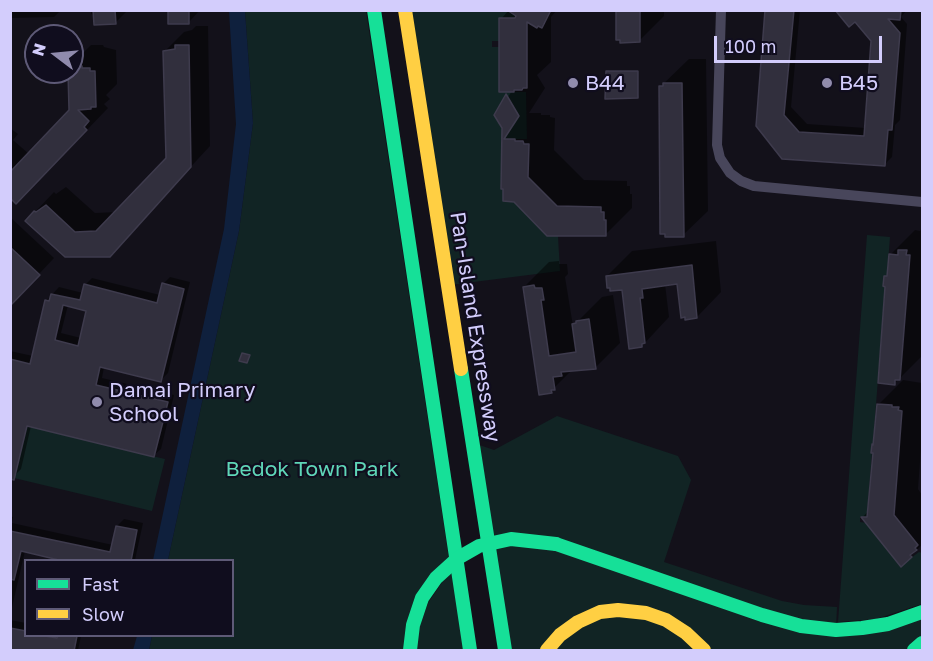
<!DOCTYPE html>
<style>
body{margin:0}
#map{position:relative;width:933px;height:661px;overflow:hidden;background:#13111a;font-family:"Golos Text",sans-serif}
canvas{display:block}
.frame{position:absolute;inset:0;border:12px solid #d3cdfc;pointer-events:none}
.legend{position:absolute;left:24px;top:559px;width:210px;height:78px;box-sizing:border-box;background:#100d1e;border:2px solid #5e5a77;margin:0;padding:8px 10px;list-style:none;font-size:18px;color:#d3cdfc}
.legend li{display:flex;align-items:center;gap:12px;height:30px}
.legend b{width:30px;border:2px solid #5e5a77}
.north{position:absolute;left:24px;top:24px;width:60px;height:60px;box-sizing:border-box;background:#100d1e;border:2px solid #5e5a77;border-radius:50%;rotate:286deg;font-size:16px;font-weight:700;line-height:24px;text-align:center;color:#d3cdfc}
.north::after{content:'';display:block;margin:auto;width:21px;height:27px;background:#908bad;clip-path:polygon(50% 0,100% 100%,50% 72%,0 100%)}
.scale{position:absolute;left:714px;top:36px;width:168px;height:27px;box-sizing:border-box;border:3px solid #d3cdfc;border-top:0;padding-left:8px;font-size:18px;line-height:21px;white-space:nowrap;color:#d3cdfc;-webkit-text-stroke:4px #100d1e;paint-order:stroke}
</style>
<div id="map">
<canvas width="933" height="661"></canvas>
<div class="frame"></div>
<ul class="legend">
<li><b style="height:8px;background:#16e098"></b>Fast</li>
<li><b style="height:8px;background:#ffcf43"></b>Slow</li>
</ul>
<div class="north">N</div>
<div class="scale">100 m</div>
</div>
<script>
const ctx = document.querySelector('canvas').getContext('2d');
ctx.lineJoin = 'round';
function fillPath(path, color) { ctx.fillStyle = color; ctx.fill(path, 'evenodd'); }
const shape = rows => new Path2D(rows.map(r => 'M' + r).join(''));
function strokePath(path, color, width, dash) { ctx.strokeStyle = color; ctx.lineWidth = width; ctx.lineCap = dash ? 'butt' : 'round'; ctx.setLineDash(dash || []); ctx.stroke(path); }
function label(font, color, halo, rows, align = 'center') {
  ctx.font = font + ' "Golos Text",sans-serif'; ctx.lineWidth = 4.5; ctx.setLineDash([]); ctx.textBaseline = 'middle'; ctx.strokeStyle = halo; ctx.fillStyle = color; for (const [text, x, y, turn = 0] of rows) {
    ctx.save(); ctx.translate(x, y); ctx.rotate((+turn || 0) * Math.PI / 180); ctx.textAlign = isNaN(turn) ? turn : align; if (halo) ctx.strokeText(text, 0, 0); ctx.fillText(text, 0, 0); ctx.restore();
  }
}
fillPath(shape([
 [245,11,366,11,449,559,406,650,149,650,152,636,232,636,232,560,168,560,239,231,253,123],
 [410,11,519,11,515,18,499,18,499,41,492,41,492,47,499,47,499,92,526,92,527,139,501,139,501,189,503,189,503,201,514,202,547,236,558,236,560,271,450,285],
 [867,235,890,237,887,276,884,276,883,286,885,287,873,444,871,445,871,453,872,453,867,517,860,517,860,522,867,523,900,566,919,552,922,553,922,604,876,619,838,622],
 [557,416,678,456,691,480,664,562,782,601,804,605,837,607,836,629,922,612,922,643,914,650,505,650,471,442,494,450],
 [27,426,165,459,152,511,14,478],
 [456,562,470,650,410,650,413,625]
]), '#112424');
fillPath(shape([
 [229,11,245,11,253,123,239,231,168,560,153,560,224,229,236,124],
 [137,636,152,636,149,650,133,650]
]), '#0f203d');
fillPath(shape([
 [10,10,61,10,54,17,10,18],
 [91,10,128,10,115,23,91,14],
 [169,10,200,10,189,22],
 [509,10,557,10,551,17,551,62,537,75,545,88,529,113,541,113,541,115,550,115,550,117,555,118,554,150,584,180,627,181,627,186,630,186,630,194,632,194,632,208,605,235,505,188,503,128,496,115,512,91,501,19],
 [618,10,664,10,664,16,639,41],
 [766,10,800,10,791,107,807,124,866,128,872,40,855,19,837,10,907,10,901,17,907,24,900,120,895,125,892,157,884,165,783,157],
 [196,26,208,26,210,146,109,255,35,212,54,192,56,194,66,187,95,213,117,212,168,159,165,51,184,32,192,30],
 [91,45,103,45,104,47,116,50,117,84,106,95,110,99,104,104,108,108,38,181,13,202,10,200,10,128,18,134,13,140,29,154,71,111,70,72,72,72,72,64],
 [689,59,706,59,708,211,683,235,660,87],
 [609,70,639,70,639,95,637,97,607,72],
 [10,217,54,258,10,305],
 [922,228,922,356,895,383,886,276,889,273,890,255,915,230,920,231],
 [716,241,721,292,697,317,678,283,665,284,669,317,642,346,623,288,607,276,632,251],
 [559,261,559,264,567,264,568,274,565,277,573,326,602,297,613,295,620,343,596,367,573,369,551,391,524,287,549,262],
 [170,277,190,282,168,373,161,380,104,367,102,378,174,395,161,449,154,455,31,426,21,469,14,476,10,475,10,351,33,356,46,301,59,287,83,293,85,285,92,278,160,295,163,284],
 [68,305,88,309,81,338,61,333],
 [903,380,922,383,922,435,918,489,922,495,922,545,901,564,863,517,869,510,878,405],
 [10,516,13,517,12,523,113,545,117,526,124,519,143,523,135,560,70,560,25,551,10,616],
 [10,620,26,623,26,636,81,636,78,650,10,650]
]), '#0007');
const building = shape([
 [93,10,115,10,116,24,94,25,93,10],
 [168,10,189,10,189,24,168,24,168,10],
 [507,10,551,10,542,28,538,26,537,28,527,22,527,88,523,88,522,90,514,90,514,92,499,92,499,18,515,18,516,16,507,10],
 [616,10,640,10,640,42,620,43,620,40,616,40,616,10],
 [765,10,794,10,784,115,799,132,864,136,871,41,855,22,849,27,835,10,901,10,900,20,888,19,900,33,892,130,888,130,885,166,782,159,756,126,765,10],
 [175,45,189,45,191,167,110,257,65,257,25,221,34,211,36,212,46,205,75,232,96,231,166,158,163,51,175,49,175,45],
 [72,66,82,66,82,68,90,68,90,71,95,71,96,107,91,107,91,109,78,110,89,121,84,127,87,130,16,204,10,198,10,172,69,110,68,72,72,72,72,66],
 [606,71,638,71,638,98,605,99,606,71],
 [663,83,682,83,684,237,665,237,665,234,660,234,659,86,663,86,663,83],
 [506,94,519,116,504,139,515,139,515,141,523,141,524,144,529,144,528,177,557,206,601,207,601,212,604,212,604,220,606,220,606,236,547,236,514,202,503,201,503,189,501,189,502,128,494,115,506,94],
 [10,247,40,275,10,306,10,247],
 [898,250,907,250,906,255,910,255,900,380,895,380,895,385,878,383,885,287,883,286,884,276,887,276,889,254,898,255,898,250],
 [692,265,697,318,685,320,685,317,681,318,677,284,642,289,643,298,640,298,645,343,642,344,642,347,629,349,622,290,610,291,610,288,607,288,606,276,692,265],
 [162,283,184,289,161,382,100,367,96,385,168,402,154,457,27,426,14,480,10,479,10,359,30,364,45,300,49,301,51,294,80,300,84,284,157,303,162,283],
 [63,305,86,311,78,346,55,340,63,305],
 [534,285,535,288,542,288,544,300,541,300,549,356,576,352,572,324,576,323,576,321,589,319,596,369,561,372,562,376,553,377,555,390,551,390,552,393,539,395,523,287,534,285],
 [242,353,250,355,247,363,239,361,242,353],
 [877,404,892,405,892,407,899,407,898,410,902,411,894,515,918,545,915,548,917,550,910,555,912,557,901,567,861,517,867,517,873,453,871,453,872,444,873,445,877,404],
 [116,526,137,530,131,561,63,561,21,551,14,580,10,579,10,531,110,552,116,526],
 [10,628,26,631,26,636,45,636,57,638,58,636,77,636,74,651,10,651,10,628]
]);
fillPath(building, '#312f3d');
strokePath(building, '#3e3b4d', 1.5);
strokePath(shape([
 [721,10,717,145,720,158,730,173,741,181,754,186,922,202]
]), '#48465b', 10);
strokePath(shape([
 [374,10,470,650],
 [461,369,505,650],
 [556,544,762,615,801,626,836,630,862,628,888,624,922,612],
 [914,650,922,643]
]), '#16e098', 14);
strokePath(shape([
 [405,10,461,369],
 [547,650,560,635,578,622,600,612,618,610,646,613,666,620,686,633,704,650]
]), '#ffcf43', 14);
strokePath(shape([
 [410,650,413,625,422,598,436,578,458,558,479,546,511,539,556,544]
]), '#16e098', 14);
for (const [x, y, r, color] of [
 [573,83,6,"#908bad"],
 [827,83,6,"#908bad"],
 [97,402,6,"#908bad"]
]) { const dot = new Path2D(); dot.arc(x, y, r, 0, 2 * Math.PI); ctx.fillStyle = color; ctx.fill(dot); strokePath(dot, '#100d1e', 2); }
label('21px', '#d3cdfc', '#100d1e', [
 ["B44",585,83],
 ["B45",839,83],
 ["Damai Primary",109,390],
 ["School",109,414]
], 'left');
label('21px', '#d3cdfc', '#100d1e', [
 ["Pan-Island Expressway",475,327,81]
]);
label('21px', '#5fd6b8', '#100d1e', [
 ["Bedok Town Park",312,469]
]);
</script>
